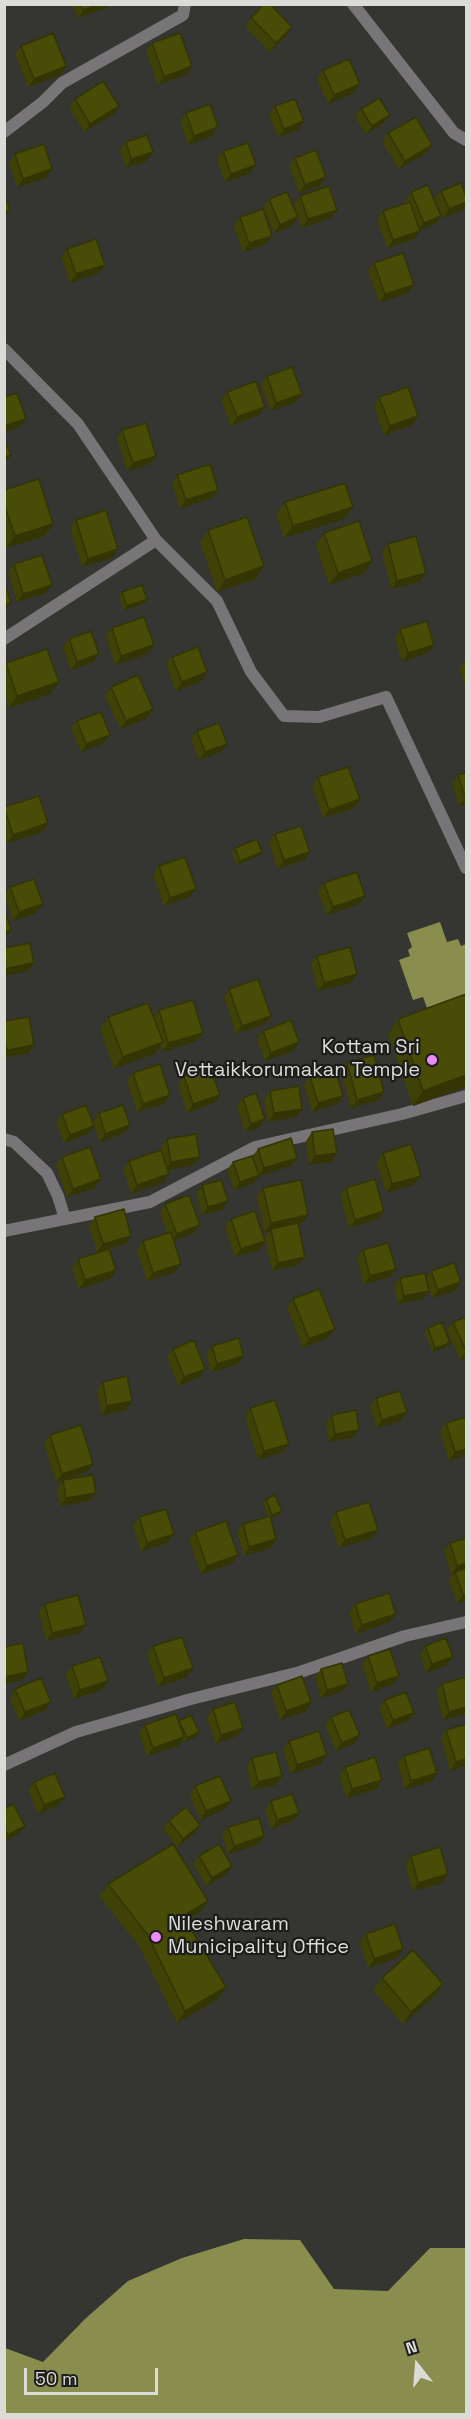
<!DOCTYPE html>
<style>
body{margin:0}
#map{position:relative;width:471px;height:2419px;overflow:hidden;background:#353531;font-family:"Space Grotesk",sans-serif}
canvas{display:block}
.frame{position:absolute;inset:0;border:6px solid #dbdbd8;pointer-events:none}
.north{position:absolute;left:387px;top:2335px;width:60px;height:60px;-webkit-text-stroke:4px #1c1c1a;paint-order:stroke;rotate:343deg;font-size:16px;font-weight:700;line-height:24px;text-align:center;color:#dbdbd8}
.north::after{content:'';display:block;margin:auto;width:21px;height:27px;background:#dbdbd8;clip-path:polygon(50% 0,100% 100%,50% 72%,0 100%)}
.scale{position:absolute;left:24px;top:2368px;width:134px;height:27px;box-sizing:border-box;border:3px solid #dbdbd8;border-top:0;padding-left:8px;font-size:18px;line-height:21px;white-space:nowrap;color:#dbdbd8;-webkit-text-stroke:4px #1c1c1a;paint-order:stroke}
</style>
<div id="map">
<canvas width="471" height="2419"></canvas>
<div class="frame"></div>
<div class="north">N</div>
<div class="scale">50 m</div>
</div>
<script>
const ctx = document.querySelector('canvas').getContext('2d');
ctx.lineJoin = 'round';
function fillPath(path, color) { ctx.fillStyle = color; ctx.fill(path, 'evenodd'); }
const shape = rows => new Path2D(rows.map(r => 'M' + r).join(''));
function strokePath(path, color, width, dash) { ctx.strokeStyle = color; ctx.lineWidth = width; ctx.lineCap = dash ? 'butt' : 'round'; ctx.setLineDash(dash || []); ctx.stroke(path); }
function label(font, color, halo, rows, align = 'center') {
  ctx.font = font + ' "Space Grotesk",sans-serif'; ctx.lineWidth = 4.5; ctx.setLineDash([]); ctx.textBaseline = 'middle'; ctx.strokeStyle = halo; ctx.fillStyle = color; for (const [text, x, y, turn = 0] of rows) {
    ctx.save(); ctx.translate(x, y); ctx.rotate((+turn || 0) * Math.PI / 180); ctx.textAlign = isNaN(turn) ? turn : align; if (halo) ctx.strokeText(text, 0, 0); ctx.fillText(text, 0, 0); ctx.restore();
  }
}
fillPath(shape([
 [440,922,447,942,458,939,461,946,466,944,466,994,427,1008,423,997,413,1000,399,960,410,956,408,950,412,947,407,933],
 [244,2239,300,2240,334,2289,388,2291,430,2248,466,2248,466,2414,5,2414,5,2348,43,2362,85,2319,128,2281,182,2258]
]), '#898e4f');
strokePath(shape([
 [353,4,454,133,466,140],
 [4,132,43,102,62,83,183,15,185,4],
 [4,349,78,424,156,540,217,601,251,672,284,716,319,717,386,697,466,868],
 [4,639,156,540],
 [4,1139,14,1142,47,1173,58,1196,65,1219],
 [4,1231,150,1202,255,1147,402,1114,466,1096],
 [4,1765,76,1732,191,1699,300,1672,405,1636,466,1622]
]), '#777577', 12);
fillPath(shape([
 [72,4,111,4,109,7,78,18],
 [251,18,287,35,270,52,245,27],
 [152,43,192,66,186,75,158,85,146,51],
 [21,46,61,75,28,87,15,54],
 [323,70,354,93,328,104,317,79],
 [75,99,119,106,113,115,84,132,69,107],
 [275,106,298,130,278,137,269,115],
 [361,109,390,115,384,123,366,134,355,117],
 [186,113,218,127,212,136,188,145,180,121],
 [388,133,432,145,426,153,399,169,382,141],
 [126,142,153,152,147,161,126,168,120,150],
 [223,151,250,174,225,182,217,160],
 [15,154,46,178,17,187,9,163],
 [295,158,326,177,320,186,299,193,289,166],
 [441,191,466,196,466,204,463,210,443,218,435,199],
 [411,192,435,224,420,230,414,239,387,248,377,220,383,211,406,203,405,201],
 [300,196,331,218,302,228,294,204],
 [269,199,292,226,274,233,263,208],
 [240,217,266,244,243,252,234,226],
 [67,249,105,265,99,273,70,283,61,257],
 [374,263,408,293,379,303,368,271],
 [267,376,296,402,271,411,261,385],
 [227,392,259,415,231,426,221,400],
 [379,397,418,416,412,425,384,435,374,406],
 [122,430,156,456,150,464,127,471,117,438],
 [177,475,218,490,212,498,180,509,172,483],
 [4,490,53,524,45,536,6,548,4,543],
 [285,502,344,519,284,538,276,514],
 [76,520,112,558,82,567,70,528],
 [208,530,256,579,217,592,200,542],
 [324,533,372,561,364,573,329,585,316,545],
 [388,544,420,582,391,589,382,552],
 [14,564,46,593,17,602,8,572],
 [122,592,144,603,124,611,119,596],
 [112,628,148,654,115,665,106,636],
 [400,629,428,653,402,662,395,638],
 [69,639,93,662,71,670,63,647],
 [172,657,202,681,176,691,166,665],
 [466,659,466,690,459,668],
 [6,663,50,694,9,708,4,695,4,664],
 [111,687,153,709,147,718,120,729,105,696],
 [77,721,104,743,81,752,71,729],
 [197,731,221,752,199,760,191,739],
 [466,772,466,804,459,806,452,783,458,775],
 [318,777,360,799,354,808,323,818,312,786],
 [4,807,48,823,42,832,7,843,4,834],
 [275,834,304,860,278,869,269,843],
 [235,848,259,856,237,865,232,853],
 [159,866,190,897,164,906,153,874],
 [324,883,365,896,359,904,327,915,318,892],
 [10,887,43,904,37,913,13,921,5,895],
 [317,956,351,983,318,991,311,964],
 [229,989,271,1016,265,1024,236,1034,224,997],
 [466,994,466,1087,413,1106,388,1034,398,1019],
 [159,1010,203,1033,197,1041,162,1052,161,1045,154,1054,114,1069,100,1029,108,1017,154,1017],
 [4,1021,34,1045,28,1054,4,1057],
 [263,1031,293,1051,265,1061,257,1039],
 [347,1063,378,1101,351,1108,341,1071],
 [133,1073,170,1095,164,1104,137,1112,127,1081],
 [184,1076,220,1095,214,1103,187,1113,178,1085],
 [310,1077,343,1096,337,1104,312,1112,304,1085],
 [270,1091,302,1109,296,1117,268,1122,264,1099],
 [243,1098,265,1119,259,1128,245,1132,237,1106],
 [99,1113,124,1133,100,1142,94,1126,88,1134,64,1143,56,1122,62,1114,93,1122],
 [312,1132,337,1153,331,1162,309,1165,306,1141],
 [167,1139,194,1165,168,1170,163,1183,131,1194,123,1169,129,1161,162,1152,161,1148],
 [258,1149,297,1158,291,1166,258,1176,253,1184,234,1190,227,1170,233,1162,252,1157],
 [383,1153,421,1176,415,1184,386,1193,377,1162],
 [62,1157,95,1188,67,1197,56,1165],
 [202,1185,222,1210,202,1215,196,1194],
 [263,1188,302,1223,298,1224,299,1265,272,1271,265,1237,270,1231,265,1232,257,1197],
 [346,1188,384,1211,378,1219,349,1228,340,1196],
 [165,1204,194,1233,173,1241,175,1272,147,1281,137,1250,143,1241,167,1233,160,1212],
 [95,1217,131,1236,125,1244,97,1252,89,1226],
 [231,1219,265,1241,259,1250,235,1257,225,1227],
 [363,1250,396,1269,390,1277,364,1284,357,1259],
 [78,1259,110,1279,79,1289,72,1268],
 [431,1271,461,1282,455,1291,432,1298,428,1286,423,1299,398,1304,394,1286,400,1278,426,1278],
 [293,1299,329,1337,303,1348,287,1308],
 [466,1317,466,1357,460,1360,447,1330,453,1322],
 [428,1328,450,1343,447,1347,432,1352,425,1332],
 [212,1346,238,1364,211,1372,206,1354],
 [173,1349,200,1377,178,1386,167,1357],
 [103,1382,126,1410,102,1415,97,1390],
 [376,1398,407,1412,401,1421,377,1428,370,1406],
 [250,1408,289,1444,283,1452,258,1460,245,1416],
 [332,1415,353,1438,329,1442,326,1423],
 [446,1423,466,1455,449,1461,440,1432],
 [50,1435,93,1464,87,1472,56,1482,44,1443],
 [63,1480,90,1501,60,1506,57,1489],
 [266,1499,279,1515,271,1518,276,1539,271,1548,244,1556,237,1532,243,1524,268,1517,263,1503],
 [336,1512,372,1538,339,1548,330,1521],
 [139,1517,174,1534,168,1543,141,1551,133,1526],
 [195,1532,238,1555,232,1564,201,1574,189,1540],
 [466,1538,466,1600,457,1604,449,1580,454,1574,451,1574,444,1551,450,1543],
 [45,1604,86,1625,80,1633,46,1641,39,1612],
 [355,1604,390,1622,356,1634,349,1613],
 [153,1646,187,1677,158,1687,147,1654],
 [425,1646,447,1665,426,1673,420,1654],
 [368,1656,399,1676,393,1684,371,1692,362,1664],
 [72,1666,108,1681,102,1690,74,1699,66,1675],
 [321,1669,342,1692,321,1698,315,1677],
 [442,1684,466,1714,443,1720,436,1692],
 [277,1685,311,1702,306,1711,280,1720,271,1693],
 [15,1689,45,1710,19,1721,10,1698],
 [385,1700,414,1713,408,1721,387,1729,379,1708],
 [213,1709,243,1728,237,1736,216,1744,207,1718],
 [331,1717,354,1744,336,1751,325,1726],
 [178,1721,199,1732,196,1737,184,1742,182,1740,178,1746,147,1756,139,1733,145,1725],
 [446,1730,466,1766,450,1771,441,1738],
 [289,1741,321,1764,291,1774,283,1749],
 [404,1756,431,1782,405,1789,398,1764],
 [252,1758,282,1776,276,1785,252,1790,247,1766],
 [345,1767,382,1780,376,1789,346,1798,339,1775],
 [34,1782,65,1797,59,1805,38,1814,28,1790],
 [195,1786,225,1809,200,1820,190,1794],
 [271,1801,299,1813,293,1821,271,1829,265,1809],
 [4,1809,19,1834,4,1842],
 [169,1821,200,1825,194,1834,177,1847,163,1829],
 [228,1827,264,1836,258,1845,228,1854,222,1835],
 [199,1856,226,1875,206,1886,193,1864],
 [411,1856,448,1874,443,1883,413,1891,405,1864],
 [108,1884,208,1901,199,1913,186,1921,218,1999,177,2023,139,1946,99,1896],
 [366,1934,397,1958,368,1968,360,1942],
 [382,1978,443,1984,435,1996,403,2024,373,1990]
]), '#3f4106');
fillPath(shape([
 [99,4,111,4,109,7,78,18,83,10],
 [292,27,287,35,270,52,276,43],
 [66,66,61,75,28,87,34,79],
 [192,66,186,75,158,85,164,77],
 [360,84,354,93,328,104,334,95],
 [119,106,113,115,84,132,90,124],
 [390,115,384,123,366,134,372,126],
 [304,121,298,130,278,137,284,129],
 [218,127,212,136,188,145,194,136],
 [432,145,426,153,399,169,405,161],
 [153,152,147,161,126,168,131,159],
 [256,165,250,174,225,182,231,174],
 [52,169,46,178,17,187,23,179],
 [326,177,320,186,299,193,305,185],
 [466,202,466,204,463,210,443,218,449,209],
 [10,210,4,219,4,212],
 [337,210,331,218,302,228,308,219],
 [441,216,435,224,418,231,424,223],
 [298,217,292,226,274,233,280,225],
 [420,231,414,239,387,248,393,240],
 [272,236,266,244,243,252,249,243],
 [105,265,99,273,70,283,76,274],
 [414,285,408,293,379,303,385,294],
 [302,394,296,402,271,411,276,403],
 [265,407,259,415,231,426,237,417],
 [418,416,412,425,384,435,390,426],
 [26,419,20,427,4,433,4,426],
 [11,455,5,463,4,457],
 [156,456,150,464,127,471,133,463],
 [218,490,212,498,180,509,186,500],
 [353,507,344,519,284,538,293,526],
 [53,524,45,536,6,548,15,536],
 [118,549,112,558,82,567,88,559],
 [372,561,364,573,329,585,338,573],
 [264,566,256,579,217,592,225,580],
 [426,573,420,582,391,589,397,581],
 [52,585,46,593,17,602,23,594],
 [147,599,144,603,124,611,127,606],
 [11,603,5,611,4,611,4,605],
 [154,645,148,654,115,665,121,656],
 [434,645,428,653,402,662,408,653],
 [99,654,93,662,71,670,77,662],
 [207,672,202,681,176,691,182,682],
 [59,682,50,694,9,708,17,696],
 [153,709,147,718,120,729,126,721],
 [110,735,104,743,81,752,86,744],
 [227,744,221,752,199,760,205,752],
 [465,797,466,797,466,804,459,806],
 [360,799,354,808,323,818,329,810],
 [48,823,42,832,7,843,13,835],
 [262,852,259,856,237,865,240,861],
 [310,852,304,860,278,869,284,860],
 [196,889,190,897,164,906,170,898],
 [365,896,359,904,327,915,333,907],
 [43,904,37,913,13,921,19,912],
 [11,930,5,938,4,938,4,932],
 [34,963,28,971,4,976,4,969],
 [357,974,351,983,318,991,324,983],
 [271,1016,265,1024,236,1034,242,1026],
 [203,1033,197,1041,162,1052,168,1043],
 [163,1042,154,1054,114,1069,123,1057],
 [299,1042,293,1051,265,1061,271,1053],
 [34,1045,28,1054,4,1057,4,1053,7,1050],
 [466,1075,466,1087,413,1106,423,1091],
 [384,1092,378,1101,351,1108,357,1100],
 [170,1095,164,1104,137,1112,143,1104],
 [220,1095,214,1103,187,1113,193,1104],
 [343,1096,337,1104,312,1112,318,1103],
 [302,1109,296,1117,268,1122,274,1113],
 [265,1119,259,1128,245,1132,251,1124],
 [130,1125,124,1133,100,1142,105,1134],
 [94,1126,88,1134,64,1143,70,1135],
 [337,1153,331,1162,309,1165,315,1156],
 [200,1157,194,1165,165,1171,171,1162],
 [297,1158,291,1166,258,1177,264,1168],
 [169,1174,163,1183,131,1194,137,1185],
 [259,1175,253,1184,234,1190,240,1182],
 [421,1176,415,1184,386,1193,392,1184],
 [101,1179,95,1188,67,1197,73,1189],
 [228,1201,222,1210,202,1215,208,1207],
 [384,1211,378,1219,349,1228,355,1220],
 [308,1215,302,1223,271,1230,271,1229,270,1231,265,1232,271,1223],
 [200,1225,194,1233,171,1242,177,1234],
 [131,1236,125,1244,97,1252,103,1244],
 [265,1241,259,1250,235,1257,241,1249],
 [305,1257,299,1265,272,1271,278,1263],
 [181,1264,175,1272,147,1281,153,1273],
 [396,1269,390,1277,364,1284,370,1276],
 [116,1270,110,1279,79,1289,85,1280],
 [461,1282,455,1291,432,1298,438,1290],
 [429,1291,423,1299,398,1304,404,1296],
 [335,1329,329,1337,303,1348,309,1339],
 [450,1343,447,1347,432,1352,435,1348],
 [466,1351,466,1357,460,1360],
 [243,1356,238,1364,211,1372,217,1364],
 [205,1369,200,1377,178,1386,184,1377],
 [132,1401,126,1410,102,1415,107,1406],
 [407,1412,401,1421,377,1428,382,1420],
 [359,1430,353,1438,329,1442,335,1434],
 [289,1444,283,1452,258,1460,264,1451],
 [466,1449,466,1455,449,1461,455,1452],
 [93,1464,87,1472,56,1482,62,1474],
 [96,1493,90,1501,60,1506,66,1498],
 [282,1511,279,1515,269,1519,272,1515],
 [378,1530,372,1538,339,1548,345,1540],
 [174,1534,168,1543,141,1551,147,1543],
 [276,1539,271,1548,244,1556,249,1547],
 [238,1555,232,1564,201,1574,207,1566],
 [466,1563,466,1570,455,1572,454,1574,451,1574,457,1566],
 [466,1594,466,1600,457,1604,463,1595],
 [396,1614,390,1622,356,1634,362,1625],
 [86,1625,80,1633,46,1641,52,1633],
 [453,1657,447,1665,426,1673,432,1664],
 [193,1668,187,1677,158,1687,164,1678],
 [28,1672,23,1680,4,1684,4,1677],
 [399,1676,393,1684,371,1692,377,1683],
 [108,1681,102,1690,74,1699,80,1690],
 [348,1684,342,1692,321,1698,327,1690],
 [51,1702,45,1710,19,1721,25,1712],
 [311,1702,306,1711,280,1720,286,1711],
 [466,1707,466,1714,443,1720,449,1712],
 [414,1713,408,1721,387,1729,393,1720],
 [243,1728,237,1736,216,1744,221,1735],
 [199,1732,196,1737,184,1742,187,1738],
 [360,1735,354,1744,336,1751,342,1743],
 [184,1737,178,1746,147,1756,153,1748],
 [327,1755,321,1764,291,1774,297,1765],
 [466,1759,466,1766,450,1771,456,1762],
 [437,1773,431,1782,405,1789,411,1781],
 [282,1776,276,1785,252,1790,258,1782],
 [382,1780,376,1789,346,1798,352,1789],
 [65,1797,59,1805,38,1814,44,1805],
 [231,1801,225,1809,200,1820,206,1811],
 [299,1813,293,1821,271,1829,277,1820],
 [200,1825,194,1834,177,1847,183,1839],
 [25,1826,19,1834,4,1842,4,1840,8,1835],
 [264,1836,258,1845,228,1854,234,1846],
 [232,1866,226,1875,206,1886,212,1878],
 [448,1874,443,1883,413,1891,418,1883],
 [208,1901,199,1913,174,1928,183,1916],
 [403,1949,397,1958,368,1968,374,1959],
 [443,1984,435,1996,403,2024,411,2012],
 [226,1987,218,1999,177,2023,185,2011]
]), '#333505');
const building = shape([
 [81,4,99,4,83,10,81,4],
 [264,4,270,4,292,27,276,43,251,18,264,4],
 [53,33,66,66,34,79,21,46,53,33],
 [180,33,192,66,164,77,152,43,180,33],
 [349,59,360,84,334,95,323,70,349,59],
 [103,81,119,106,90,124,75,99,103,81],
 [379,98,390,115,372,126,361,109,379,98],
 [295,99,304,121,284,129,275,106,295,99],
 [210,104,218,127,194,136,186,113,210,104],
 [416,117,432,145,405,161,388,133,416,117],
 [147,135,153,152,131,159,126,142,147,135],
 [248,143,256,165,231,174,223,151,248,143],
 [44,144,52,169,23,179,15,154,44,144],
 [316,150,326,177,305,185,295,158,316,150],
 [461,183,466,196,466,202,449,209,441,191,461,183],
 [428,185,441,216,424,223,411,192,428,185],
 [329,186,337,210,308,219,300,196,329,186],
 [287,192,298,217,280,225,269,199,287,192],
 [4,194,10,210,4,212,4,194],
 [410,202,420,231,393,240,383,211,410,202],
 [263,209,272,236,249,243,240,217,263,209],
 [96,239,105,265,76,274,67,249,96,239],
 [403,253,414,285,385,294,374,263,403,253],
 [292,367,302,394,276,403,267,376,292,367],
 [256,381,265,407,237,417,227,392,256,381],
 [408,387,418,416,390,426,379,397,408,387],
 [17,393,26,419,4,426,4,397,17,393],
 [146,423,156,456,133,463,122,430,146,423],
 [4,440,11,455,4,457,4,440],
 [210,464,218,490,186,500,177,475,210,464],
 [39,479,53,524,15,536,4,504,4,490,39,479],
 [345,483,353,507,293,526,285,502,345,483],
 [106,510,118,549,88,559,76,520,106,510],
 [247,517,264,566,225,580,208,530,247,517],
 [359,521,372,561,338,573,324,533,359,521],
 [416,536,426,573,397,581,388,544,416,536],
 [42,555,52,585,23,594,14,564,42,555],
 [4,582,11,603,4,605,4,582],
 [142,585,147,599,127,606,122,592,142,585],
 [144,617,154,645,121,656,112,628,144,617],
 [427,621,434,645,408,653,400,629,427,621],
 [91,631,99,654,77,662,69,639,91,631],
 [198,647,207,672,182,682,172,657,198,647],
 [47,649,59,682,17,696,6,663,47,649],
 [138,675,153,709,126,721,111,687,138,675],
 [101,712,110,735,86,744,77,721,101,712],
 [219,723,227,744,205,752,197,731,219,723],
 [348,767,360,799,329,810,318,777,348,767],
 [466,772,466,797,465,797,458,775,466,772],
 [39,796,48,823,13,835,4,807,39,796],
 [301,826,310,852,284,860,275,834,301,826],
 [257,839,262,852,240,861,235,848,257,839],
 [185,857,196,889,170,898,159,866,185,857],
 [357,872,365,896,333,907,324,883,357,872],
 [34,879,43,904,19,912,10,887,34,879],
 [4,907,11,930,4,932,4,907],
 [30,943,34,963,4,969,4,948,30,943],
 [350,947,357,974,324,983,317,956,350,947],
 [258,979,271,1016,242,1026,229,989,258,979],
 [466,994,466,1075,423,1091,398,1019,466,994],
 [193,1000,203,1033,168,1043,159,1010,193,1000],
 [148,1003,163,1042,123,1057,108,1017,148,1003],
 [29,1017,34,1045,7,1050,4,1036,4,1021,29,1017],
 [291,1020,299,1042,271,1053,263,1031,291,1020],
 [374,1055,384,1092,357,1100,347,1063,374,1055],
 [160,1064,170,1095,143,1104,133,1073,160,1064],
 [210,1067,220,1095,193,1104,184,1076,210,1067],
 [335,1069,343,1096,318,1103,310,1077,335,1069],
 [299,1086,302,1109,274,1113,270,1091,299,1086],
 [256,1093,265,1119,251,1124,243,1098,256,1093],
 [86,1105,94,1126,70,1135,62,1114,86,1105],
 [123,1105,130,1125,105,1134,99,1113,123,1105],
 [333,1129,337,1153,315,1156,312,1132,333,1129],
 [196,1134,200,1157,171,1162,167,1139,196,1134],
 [291,1138,297,1158,264,1168,258,1149,291,1138],
 [411,1144,421,1176,392,1184,383,1153,411,1144],
 [90,1147,101,1179,73,1189,62,1157,90,1147],
 [161,1150,169,1174,137,1185,129,1161,161,1150],
 [252,1156,259,1175,240,1182,233,1162,252,1156],
 [375,1179,384,1211,355,1220,346,1188,375,1179],
 [221,1180,228,1201,208,1207,202,1185,221,1180],
 [301,1180,308,1215,271,1223,263,1188,301,1180],
 [189,1195,200,1225,177,1234,165,1204,189,1195],
 [124,1209,131,1236,103,1244,95,1217,124,1209],
 [255,1211,265,1241,241,1249,231,1219,255,1211],
 [298,1223,305,1257,278,1263,271,1229,298,1223],
 [171,1232,181,1264,153,1273,143,1241,171,1232],
 [388,1243,396,1269,370,1276,363,1250,388,1243],
 [109,1249,116,1270,85,1280,78,1259,109,1249],
 [454,1263,461,1282,438,1290,431,1271,454,1263],
 [425,1273,429,1291,404,1296,400,1278,425,1273],
 [319,1289,335,1329,309,1339,293,1299,319,1289],
 [466,1317,466,1351,453,1322,466,1317],
 [442,1322,450,1343,435,1348,428,1328,442,1322],
 [239,1338,243,1356,217,1364,212,1346,239,1338],
 [194,1340,205,1369,184,1377,173,1349,194,1340],
 [127,1376,132,1401,107,1406,103,1382,127,1376],
 [400,1391,407,1412,382,1420,376,1398,400,1391],
 [275,1400,289,1444,264,1451,250,1408,275,1400],
 [356,1410,359,1430,335,1434,332,1415,356,1410],
 [466,1417,466,1449,455,1452,446,1423,466,1417],
 [81,1425,93,1464,62,1474,50,1435,81,1425],
 [93,1475,96,1493,66,1498,63,1480,93,1475],
 [275,1495,282,1511,272,1515,266,1499,275,1495],
 [369,1502,378,1530,345,1540,336,1512,369,1502],
 [166,1509,174,1534,147,1543,139,1517,166,1509],
 [270,1516,276,1539,249,1547,243,1524,270,1516],
 [226,1521,238,1555,207,1566,195,1532,226,1521],
 [466,1538,466,1563,457,1566,450,1543,466,1538],
 [466,1568,466,1594,463,1595,455,1572,466,1568],
 [389,1593,396,1614,362,1625,355,1604,389,1593],
 [78,1595,86,1625,52,1633,45,1604,78,1595],
 [182,1637,193,1668,164,1678,153,1646,182,1637],
 [446,1638,453,1657,432,1664,425,1646,446,1638],
 [23,1643,28,1672,4,1677,4,1647,23,1643],
 [390,1649,399,1676,377,1683,368,1656,390,1649],
 [100,1657,108,1681,80,1690,72,1666,100,1657],
 [342,1663,348,1684,327,1690,321,1669,342,1663],
 [302,1676,311,1702,286,1711,277,1685,302,1676],
 [466,1677,466,1707,449,1712,442,1684,466,1677],
 [41,1678,51,1702,25,1712,15,1689,41,1678],
 [406,1692,414,1713,393,1720,385,1700,406,1692],
 [235,1702,243,1728,221,1735,213,1709,235,1702],
 [349,1710,360,1735,342,1743,331,1717,349,1710],
 [176,1714,184,1737,153,1748,145,1725,176,1714],
 [191,1715,199,1732,187,1738,179,1721,191,1715],
 [466,1724,466,1759,456,1762,446,1730,466,1724],
 [319,1731,327,1755,297,1765,289,1741,319,1731],
 [429,1748,437,1773,411,1781,404,1756,429,1748],
 [276,1752,282,1776,258,1782,252,1758,276,1752],
 [375,1757,382,1780,352,1789,345,1767,375,1757],
 [55,1773,65,1797,44,1805,34,1782,55,1773],
 [220,1776,231,1801,206,1811,195,1786,220,1776],
 [292,1794,299,1813,277,1820,271,1801,292,1794],
 [13,1804,25,1826,8,1835,4,1828,4,1809,13,1804],
 [186,1807,200,1825,183,1839,169,1821,186,1807],
 [259,1818,264,1836,234,1846,228,1827,259,1818],
 [173,1844,208,1901,183,1916,226,1987,185,2011,147,1934,108,1884,173,1844],
 [219,1844,232,1866,212,1878,199,1856,219,1844],
 [440,1847,448,1874,418,1883,411,1856,440,1847],
 [395,1924,403,1949,374,1959,366,1934,395,1924],
 [413,1950,443,1984,411,2012,382,1978,413,1950]
]);
fillPath(building, '#494c07');
strokePath(building, '#333505', 1.5);
for (const [x, y, r, color] of [
 [432,1060,6,"#ec8cfa"],
 [156,1937,6,"#ec8cfa"]
]) { const dot = new Path2D(); dot.arc(x, y, r, 0, 2 * Math.PI); ctx.fillStyle = color; ctx.fill(dot); strokePath(dot, '#1c1c1a', 2); }
label('20px', '#dbdbd8', '#1c1c1a', [
 ["Kottam Sri",420,1048],
 ["Vettaikkorumakan Temple",420,1071],
 ["Nileshwaram",168,1925,"left"],
 ["Municipality Office",168,1948,"left"]
], 'right');
</script>
